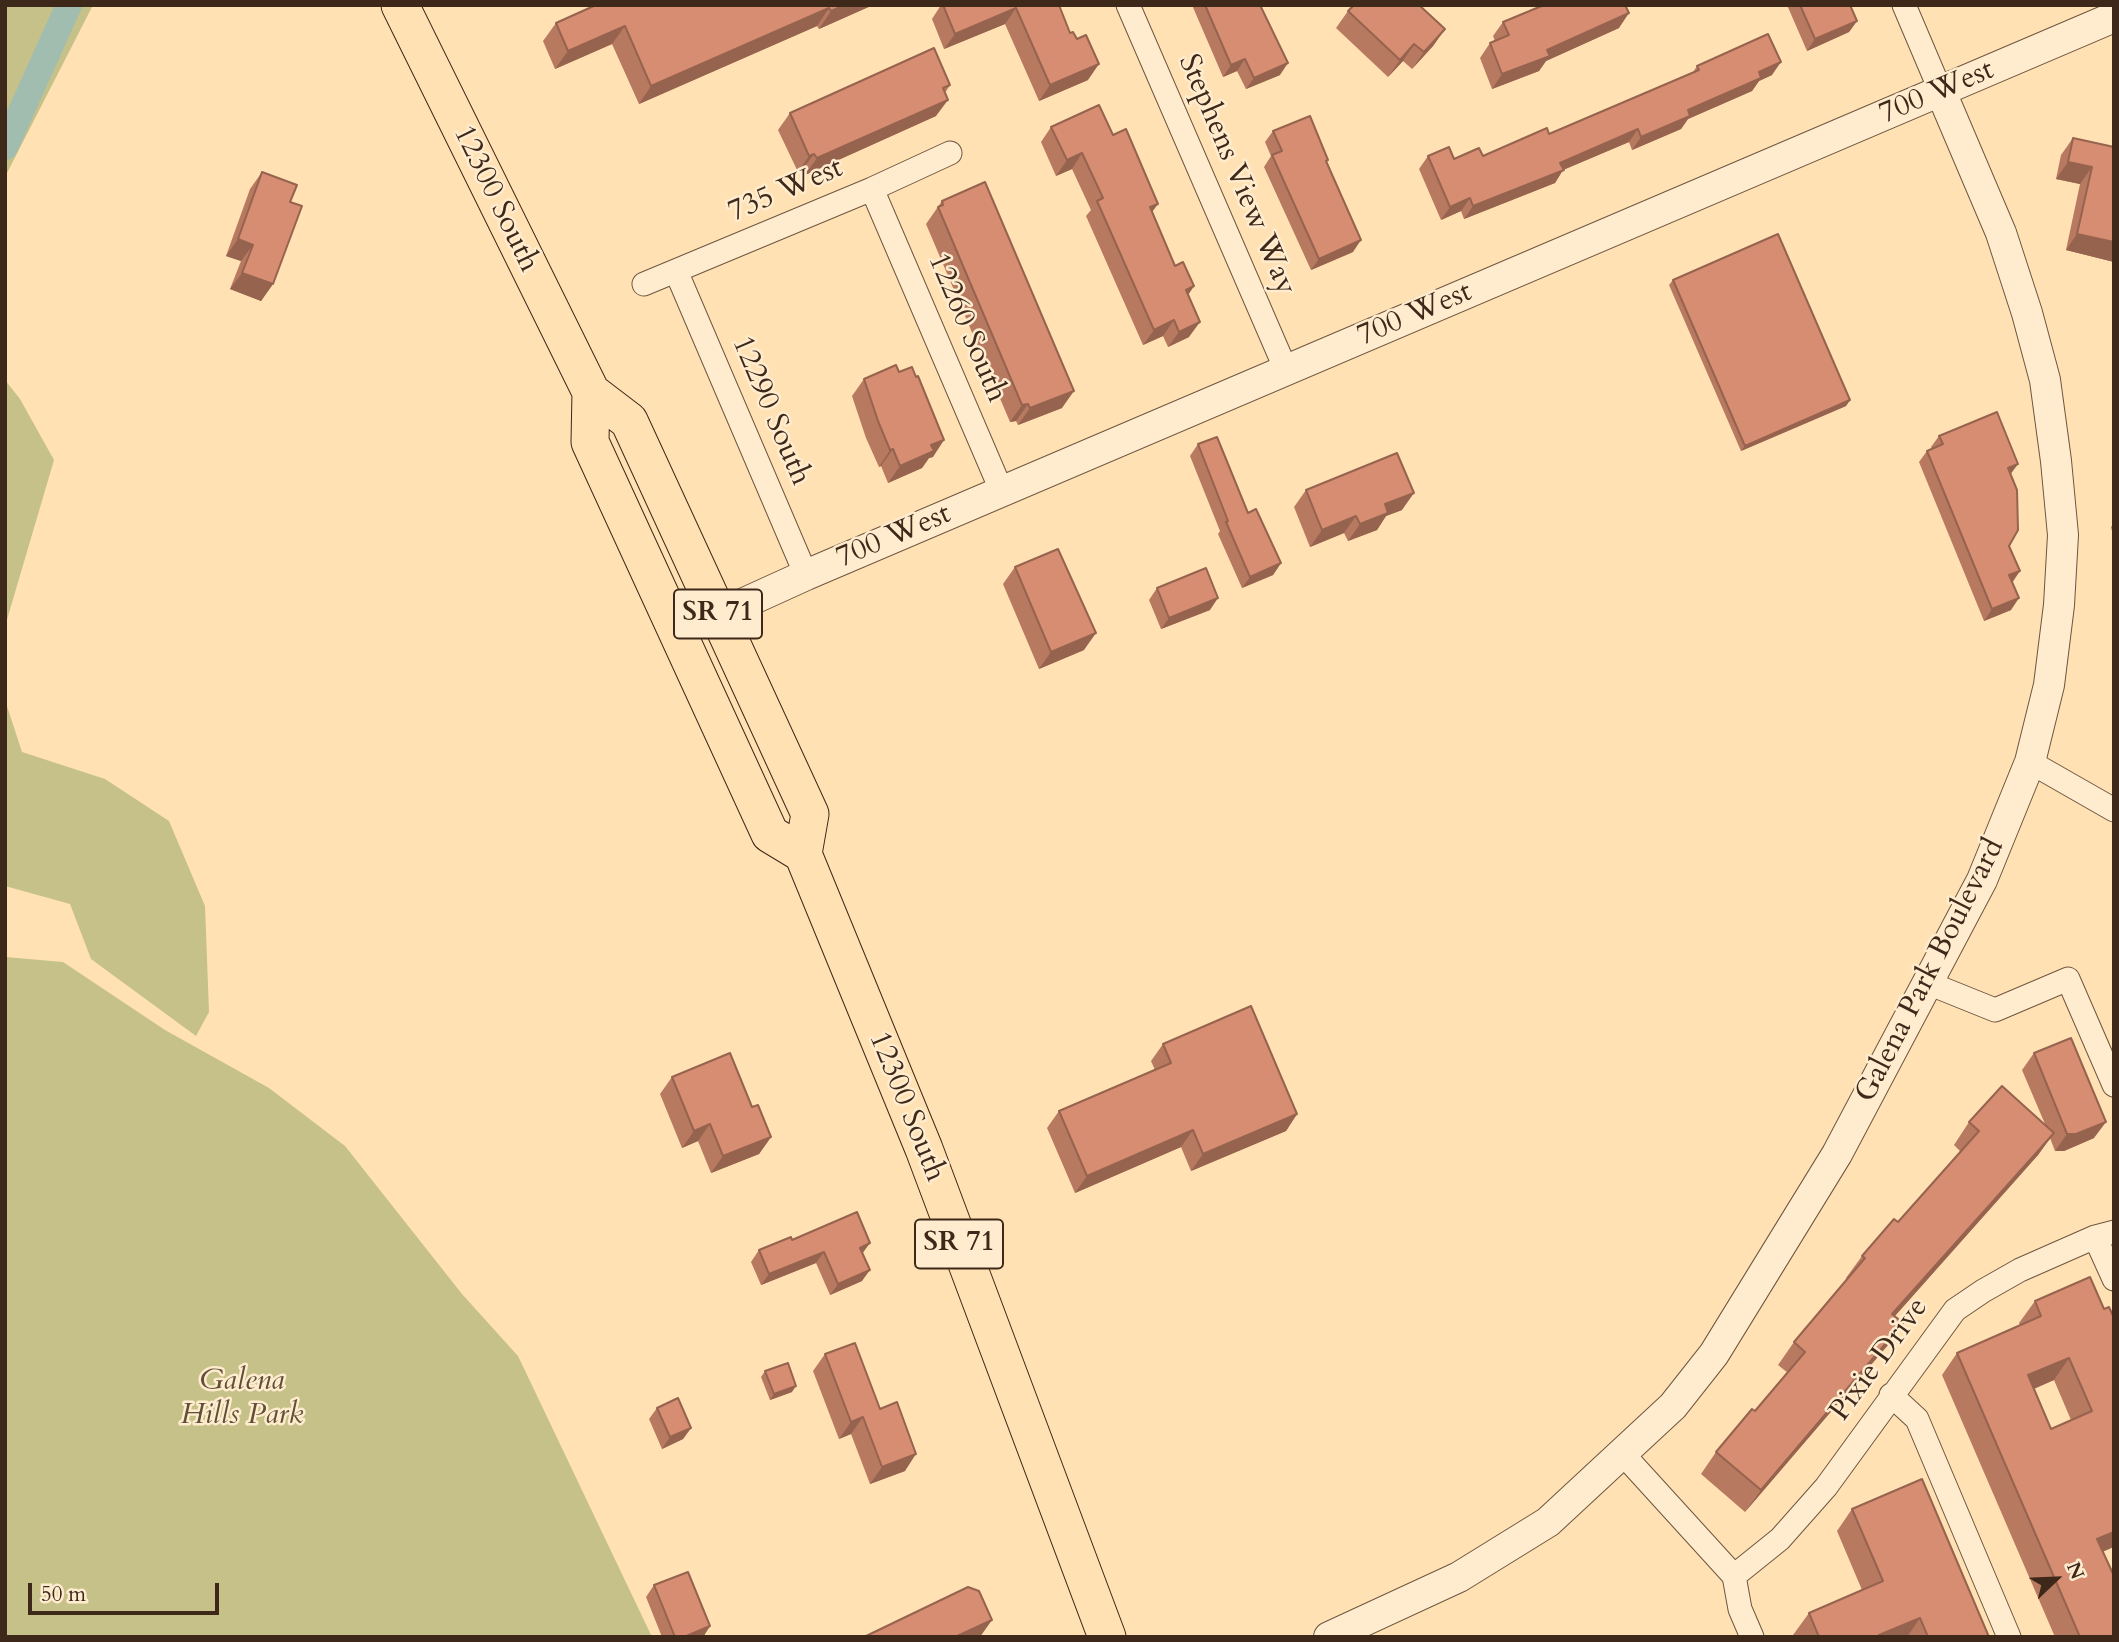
<!DOCTYPE html>
<style>
body{margin:0}
#map{position:relative;width:2119px;height:1642px;overflow:hidden;background:#ffe1b3;font-family:Cardo,serif}
canvas{display:block}
.frame{position:absolute;inset:0;border:7px solid #3e281a;pointer-events:none}
.north{position:absolute;left:2021px;top:1544px;width:70px;height:70px;-webkit-text-stroke:5px #ffecce;paint-order:stroke;rotate:67deg;font-size:19px;font-weight:700;line-height:28px;text-align:center;color:#3e281a}
.north::after{content:'';display:block;margin:auto;width:24px;height:32px;background:#3e281a;clip-path:polygon(50% 0,100% 100%,50% 72%,0 100%)}
.scale{position:absolute;left:28px;top:1583px;width:191px;height:32px;box-sizing:border-box;border:4px solid #3e281a;border-top:0;padding-left:9px;font-size:21px;line-height:24px;white-space:nowrap;color:#3e281a;-webkit-text-stroke:5px #ffecce;paint-order:stroke}
</style>
<div id="map">
<canvas width="2119" height="1642"></canvas>
<div class="frame"></div>
<div class="north">N</div>
<div class="scale">50 m</div>
</div>
<script>
const ctx = document.querySelector('canvas').getContext('2d');
ctx.lineJoin = 'round';
function fillPath(path, color) { ctx.fillStyle = color; ctx.fill(path, 'evenodd'); }
const shape = rows => new Path2D(rows.map(r => 'M' + r).join(''));
function strokePath(path, color, width, dash) { ctx.strokeStyle = color; ctx.lineWidth = width; ctx.lineCap = dash ? 'butt' : 'round'; ctx.setLineDash(dash || []); ctx.stroke(path); }
function label(font, color, halo, rows, align = 'center') {
  ctx.font = font + ' Cardo,serif'; ctx.lineWidth = 5; ctx.setLineDash([]); ctx.textBaseline = 'middle'; ctx.strokeStyle = halo; ctx.fillStyle = color; for (const [text, x, y, turn = 0] of rows) {
    ctx.save(); ctx.translate(x, y); ctx.rotate((+turn || 0) * Math.PI / 180); ctx.textAlign = isNaN(turn) ? turn : align; if (halo) ctx.strokeText(text, 0, 0); ctx.fillText(text, 0, 0); ctx.restore();
  }
}
fillPath(shape([
 [5,5,93,5,5,177],
 [5,380,20,399,54,460,6,623,5,634],
 [5,700,22,752,105,779,169,821,205,906,209,1012,196,1036,91,959,70,904,5,886],
 [5,957,63,962,165,1030,269,1088,345,1146,462,1294,518,1356,652,1637,5,1637]
]), '#c5c189');
strokePath(shape([
 [5,147,69,5]
]), '#a0bdaf', 26);
const minor = shape([
 [1128,5,1286,370],
 [1904,5,1941,92],
 [872,189,1002,492],
 [676,271,806,575],
 [644,284,872,189,950,153],
 [2030,762,2114,810],
 [1928,983,1995,1010,2068,979,2114,1085],
 [2095,1237,2114,1279],
 [1891,1395,1917,1419,2009,1637],
 [1622,1453,1734,1576,1740,1609,1752,1637],
 [1734,1576,1780,1539,1826,1487,1955,1310,1983,1291,2020,1270,2095,1237,2114,1232]
]);
const tertiary = shape([
 [718,615,806,575,2114,17],
 [1329,1637,1459,1577,1548,1522,1673,1406,1714,1354,1837,1154,1982,880,2030,762,2049,685,2059,605,2063,535,2056,461,2045,380,2027,313,2001,233,1941,92]
]);
const primary = shape([
 [400,5,591,392,629,421,810,814,803,854,924,1149,1107,1637],
 [591,392,590,442,770,834,803,854]
]);
strokePath(minor, '#6e5640', 25);
strokePath(tertiary, '#6e5640', 32);
strokePath(primary, '#3e281a', 39);
strokePath(minor, '#ffecce', 23);
strokePath(tertiary, '#ffecce', 30);
strokePath(primary, '#ffe1b3', 37);
fillPath(shape([
 [596,5,873,5,819,29,817,26,639,104,612,44,555,69,543,41,556,23],
 [941,5,1059,5,1088,80,1039,101,1005,24,944,49,932,19],
 [1192,5,1260,5,1280,75,1246,89,1237,71,1223,77],
 [1541,5,1625,5,1619,28,1546,61,1539,71,1492,89,1480,58,1490,43,1495,41,1493,36,1503,22,1541,6],
 [1787,5,1850,5,1857,21,1849,32,1807,51],
 [1348,11,1445,29,1433,46,1412,69,1403,61,1388,77,1336,28],
 [1697,66,1772,75,1759,81,1752,91,1688,119,1681,129,1632,150,1629,142,1563,170,1555,183,1464,219,1461,211,1441,220,1419,169,1428,156,1454,159,1483,156,1549,134,1692,74],
 [950,85,945,93,936,116,805,175,802,170,798,172,778,130,790,113],
 [1051,127,1113,135,1152,212,1175,266,1194,286,1188,295,1189,337,1168,347,1163,336,1143,345,1086,216,1091,210,1072,169,1056,176,1041,142],
 [1273,131,1326,163,1353,252,1311,270,1264,167,1271,156,1265,142],
 [2073,138,2114,147,2114,262,2066,250,2080,184,2056,179,2061,155],
 [262,172,290,202,273,284,261,301,230,289,241,261,226,256,250,189],
 [942,201,1062,408,1018,425,1016,421,1010,422,926,224],
 [1673,280,1850,400,1846,406,1741,451,1669,285],
 [864,379,933,457,929,458,922,468,888,483,881,466,879,467,866,438,852,396],
 [1939,436,2011,475,2009,546,2012,582,2011,610,1984,621,1919,462,1927,451,1932,449,1931,447],
 [1198,444,1248,513,1281,563,1273,575,1242,588,1218,534,1220,531,1190,456],
 [1306,490,1402,510,1386,516,1377,530,1348,541,1344,533,1310,547,1294,507],
 [2114,523,2114,539,2111,527],
 [1015,567,1084,650,1039,669,1003,584],
 [1157,588,1210,610,1161,629,1149,600],
 [1163,1044,1297,1114,1286,1131,1191,1171,1181,1147,1075,1193,1047,1128,1059,1111,1155,1070,1151,1061],
 [2034,1053,2094,1138,2064,1151,2055,1151,2050,1138,2038,1155,1895,1316,1888,1345,1745,1512,1701,1474,1716,1452,1755,1411,1788,1373,1778,1365,1794,1342,1847,1279,1846,1278,1862,1256,1898,1222,1961,1152,1954,1145,1969,1122,2045,1124,2022,1070],
 [672,1077,752,1107,771,1137,759,1154,711,1173,698,1141,682,1148,660,1094],
 [792,1240,863,1254,862,1281,830,1295,816,1263,761,1285,751,1262,759,1250],
 [2035,1301,2104,1309,2103,1552,2114,1637,2055,1637,1942,1375,1957,1353,2020,1325,2019,1323],
 [2054,1380,2071,1420,2051,1429,2034,1389],
 [825,1354,905,1471,870,1484,851,1434,839,1439,813,1371],
 [765,1371,792,1392,770,1400,761,1377],
 [657,1408,691,1428,683,1439,662,1449,649,1419],
 [1852,1509,1989,1637,1794,1637,1793,1635,1809,1613,1862,1590,1837,1531],
 [654,1585,710,1626,703,1637,662,1637,646,1597]
]), '#b87961');
fillPath(shape([
 [845,5,873,5,819,29,831,11],
 [829,8,817,26,639,104,651,86],
 [1016,8,1005,24,944,49,955,34],
 [1629,13,1619,28,1546,61,1539,71,1492,89,1502,74,1547,50],
 [1857,21,1849,32,1807,51,1815,39],
 [625,26,612,44,555,69,568,51],
 [1445,29,1433,46,1412,69,1424,52],
 [1414,44,1403,61,1388,77,1400,60],
 [1245,59,1237,71,1223,77,1231,65],
 [1781,62,1772,75,1759,81,1752,91,1688,119,1681,129,1632,150,1641,137,1759,72],
 [1288,63,1280,75,1246,89,1254,78],
 [1099,64,1088,80,1039,101,1050,85],
 [948,100,936,116,805,175,817,158],
 [1638,129,1629,142,1563,170,1555,183,1464,219,1473,206,1560,163],
 [1082,153,1072,169,1056,176,1067,160],
 [814,154,802,170,798,172,809,156],
 [2068,162,2092,167,2080,184,2056,179],
 [1470,198,1461,211,1441,220,1450,207],
 [1158,204,1147,219,1150,207],
 [2077,234,2114,242,2114,262,2066,250],
 [238,239,253,245,241,261,226,256],
 [1361,240,1353,252,1311,270,1319,259],
 [242,273,273,284,261,301,230,289],
 [1194,286,1183,302,1186,290],
 [1174,320,1163,336,1143,345,1154,330],
 [1200,322,1189,337,1168,347,1179,332],
 [1074,391,1062,408,1018,425,1030,408],
 [1850,400,1846,406,1741,451,1745,446],
 [1028,404,1016,421,1010,422,1022,405],
 [944,440,933,457,929,458,922,468,888,483,900,466,931,445],
 [893,449,881,466,879,467,890,450],
 [2018,464,2010,475,2008,468],
 [1414,493,1402,510,1386,516,1377,530,1348,541,1360,524,1385,504],
 [1356,516,1344,533,1310,547,1322,530],
 [1281,563,1273,575,1242,588,1250,577],
 [2020,571,2012,583,2009,575],
 [1218,598,1210,610,1161,629,1169,618],
 [2019,598,2011,610,1984,621,1992,609],
 [1096,633,1084,650,1039,669,1051,652],
 [1297,1114,1286,1131,1191,1171,1203,1154],
 [2106,1122,2094,1138,2064,1151,2055,1151,2067,1134],
 [710,1124,698,1141,682,1148,694,1131],
 [1193,1130,1181,1147,1075,1193,1087,1176],
 [2054,1133,2038,1155,1877,1336,1892,1314],
 [771,1137,759,1154,711,1173,723,1156],
 [870,1243,862,1254,860,1248],
 [824,1252,816,1263,761,1285,769,1274],
 [870,1270,862,1281,830,1295,838,1284],
 [1903,1323,1888,1345,1745,1512,1761,1490],
 [2069,1358,2054,1380,2012,1398,2028,1375],
 [796,1386,792,1392,770,1400,774,1394],
 [863,1417,851,1434,839,1439,851,1422],
 [691,1428,683,1439,662,1449,670,1437],
 [916,1454,905,1471,870,1484,882,1467],
 [2114,1532,2114,1547,2081,1561,2097,1539],
 [1920,1618,1907,1637,1878,1637,1879,1635],
 [992,1620,980,1637,955,1637],
 [710,1626,703,1637,684,1637]
]), '#96634f');
const building = shape([
 [596,5,845,5,831,11,829,8,651,86,625,26,568,51,556,23,596,5],
 [943,5,1059,5,1070,33,1073,32,1077,39,1086,35,1099,64,1050,85,1016,8,955,34,943,5],
 [1205,5,1260,5,1288,63,1254,78,1245,59,1231,65,1205,5],
 [1354,5,1419,5,1445,29,1424,52,1414,44,1400,60,1348,11,1354,5],
 [1544,5,1625,5,1629,13,1547,50,1550,56,1502,74,1490,43,1509,35,1503,22,1544,5],
 [1800,5,1850,5,1857,21,1815,39,1800,5],
 [1768,34,1781,62,1759,72,1761,78,1688,110,1690,116,1641,137,1638,129,1560,163,1564,170,1473,206,1470,198,1450,207,1428,156,1449,147,1454,159,1479,148,1483,156,1547,128,1549,134,1699,70,1697,66,1768,34],
 [934,48,950,85,943,88,948,100,817,158,814,154,809,156,790,113,934,48],
 [1099,105,1113,135,1126,129,1158,204,1150,207,1175,266,1183,262,1194,286,1186,290,1200,322,1179,332,1174,320,1154,330,1097,201,1103,198,1082,153,1067,160,1051,127,1099,105],
 [1310,116,1328,160,1326,161,1361,240,1319,259,1272,155,1282,151,1273,131,1310,116],
 [2073,138,2114,147,2114,242,2077,234,2092,167,2068,162,2073,138],
 [262,172,297,185,290,202,302,206,273,284,242,273,253,245,238,239,262,172],
 [985,182,1074,391,1030,408,1028,404,1022,405,938,207,943,205,942,201,985,182],
 [1778,234,1850,400,1745,446,1673,280,1778,234],
 [896,365,899,372,912,367,916,377,918,376,944,440,931,445,934,451,900,466,893,449,890,450,878,421,864,379,896,365],
 [1997,412,2018,464,2008,468,2017,490,2018,530,2009,546,2020,571,2009,575,2019,598,1992,609,1927,451,1943,444,1939,436,1997,412],
 [1217,437,1248,513,1256,509,1281,563,1250,577,1226,522,1228,521,1198,444,1217,437],
 [1397,453,1414,493,1385,504,1388,513,1360,524,1356,516,1322,530,1306,490,1397,453],
 [1058,549,1096,633,1051,652,1015,567,1058,549],
 [1206,568,1218,598,1169,618,1157,588,1206,568],
 [1251,1006,1297,1114,1203,1154,1193,1130,1087,1176,1059,1111,1171,1063,1163,1044,1251,1006],
 [2071,1038,2106,1122,2076,1134,2067,1134,2034,1053,2071,1038],
 [730,1053,752,1107,758,1105,771,1137,723,1156,710,1124,694,1131,672,1077,730,1053],
 [2002,1086,2054,1133,1892,1314,1903,1323,1761,1490,1716,1452,1752,1409,1755,1411,1805,1352,1794,1342,1865,1258,1862,1256,1894,1219,1898,1222,1979,1131,1969,1122,2002,1086],
 [857,1212,870,1243,860,1248,870,1270,838,1284,824,1252,769,1274,759,1250,791,1237,792,1240,857,1212],
 [2090,1277,2104,1309,2109,1307,2114,1318,2114,1532,2097,1539,2114,1576,2114,1637,2080,1637,1957,1353,2041,1316,2035,1301,2090,1277],
 [2069,1358,2092,1411,2051,1429,2028,1375,2069,1358],
 [855,1343,880,1409,897,1402,916,1454,882,1467,863,1417,851,1422,825,1354,855,1343],
 [788,1363,796,1386,774,1394,765,1371,788,1363],
 [678,1398,691,1428,670,1437,657,1408,678,1398],
 [1922,1479,1989,1637,1928,1637,1920,1618,1879,1635,1880,1637,1819,1637,1809,1613,1883,1581,1852,1509,1922,1479],
 [688,1572,710,1626,684,1637,675,1637,654,1585,688,1572],
 [968,1587,979,1591,992,1620,955,1637,864,1637,968,1587]
]);
fillPath(building, '#d68d71');
strokePath(building, '#96634f', 2);
for (const [x, y, w] of [
 [718,614,88],
 [959,1244,88]
]) { const box = new Path2D(); box.roundRect(x - w / 2, y - 24.5, w, 49, 5); ctx.fillStyle = '#ffecce'; ctx.fill(box); strokePath(box, '#3e281a', 2); }
label('bold 28px', '#3e281a', null, [
 ["SR 71",718,614],
 ["SR 71",959,1244]
]);
label('30px', '#3e281a', '#ffecce', [
 ["700 West",1937,93,-23],
 ["Stephens View Way",1236,175,67],
 ["735 West",786,191,-23],
 ["12300 South",495,199,64],
 ["700 West",1415,315,-23],
 ["12260 South",966,328,67],
 ["12290 South",770,411,67],
 ["700 West",894,537,-23],
 ["Galena Park Boulevard",1931,971,-63],
 ["12300 South",906,1107,68],
 ["Pixie Drive",1880,1360,-54]
]);
label('italic 30px', '#604e36', '#ffecce', [
 ["Galena",242,1382],
 ["Hills Park",242,1416]
]);
</script>
